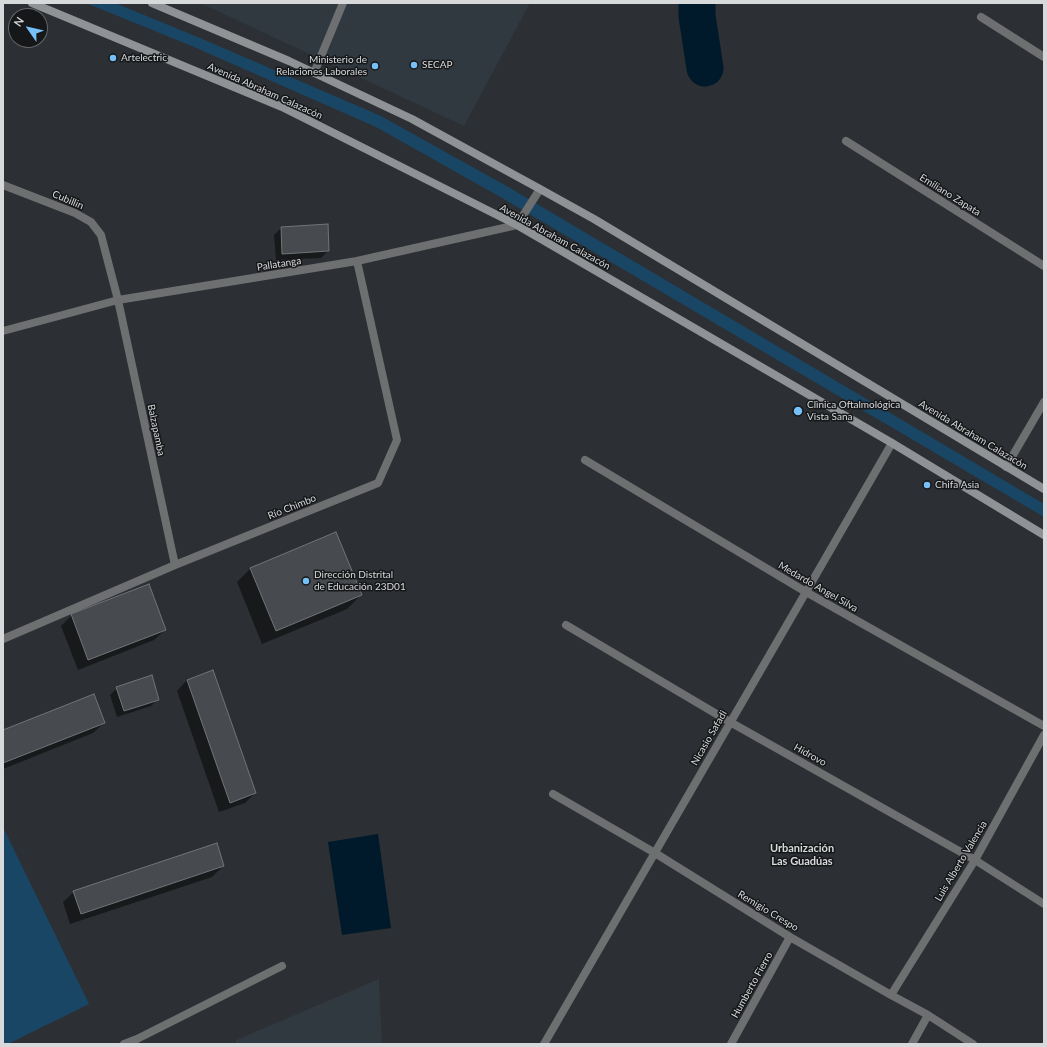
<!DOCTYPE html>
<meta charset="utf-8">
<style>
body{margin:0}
#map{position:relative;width:1047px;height:1047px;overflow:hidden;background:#2c2f33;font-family:Lato,sans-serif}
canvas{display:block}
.frame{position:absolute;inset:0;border:4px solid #d7d9db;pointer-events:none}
.north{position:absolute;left:8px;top:8px;width:40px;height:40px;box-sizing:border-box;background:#151719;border:1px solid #636567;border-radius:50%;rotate:304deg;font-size:11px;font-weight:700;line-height:16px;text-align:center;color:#d7d9db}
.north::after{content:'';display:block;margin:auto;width:14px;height:18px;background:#77c0f7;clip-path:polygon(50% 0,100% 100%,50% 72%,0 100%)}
</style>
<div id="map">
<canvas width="1047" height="1047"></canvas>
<div class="frame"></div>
<div class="north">N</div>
</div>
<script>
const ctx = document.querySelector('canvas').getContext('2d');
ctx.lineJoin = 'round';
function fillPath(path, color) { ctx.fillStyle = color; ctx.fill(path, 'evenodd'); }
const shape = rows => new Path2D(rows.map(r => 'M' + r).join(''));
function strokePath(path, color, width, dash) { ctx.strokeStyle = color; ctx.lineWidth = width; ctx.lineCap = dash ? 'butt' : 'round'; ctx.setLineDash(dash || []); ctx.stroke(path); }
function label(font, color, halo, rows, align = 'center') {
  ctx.font = font + ' Lato,sans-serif'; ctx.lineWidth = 3; ctx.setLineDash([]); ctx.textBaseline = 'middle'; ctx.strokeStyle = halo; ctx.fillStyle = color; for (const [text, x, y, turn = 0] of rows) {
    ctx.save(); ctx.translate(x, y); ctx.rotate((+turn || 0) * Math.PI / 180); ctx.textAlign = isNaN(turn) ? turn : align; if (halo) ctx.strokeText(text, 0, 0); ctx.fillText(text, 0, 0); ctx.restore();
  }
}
fillPath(shape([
 [200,3,530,3,464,126],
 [379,979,382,1044,236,1044,236,1040]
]), '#303940');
fillPath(shape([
 [86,3,115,3,200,38,381,116,510,188,1044,504,1044,517,502,198,376,127,194,47],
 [3,827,89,1004,8,1044,3,1044]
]), '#1a4665');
fillPath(shape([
 [378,834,391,928,342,935,328,842]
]), '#00192b');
fillPath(shape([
 [281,228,328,251,321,258,276,260,274,235],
 [251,568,361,595,347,609,262,644,237,582],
 [72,615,165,630,154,640,78,670,61,626],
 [187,680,255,793,245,803,219,812,177,691],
 [117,688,158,699,151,706,117,717,110,695],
 [104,723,93,733,3,769,3,731],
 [223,866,212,877,70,924,63,902,74,892]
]), '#0007');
strokePath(shape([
 [697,3,697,16,705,68]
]), '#00192b', 37);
const building = shape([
 [328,224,329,251,282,254,281,227,328,224],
 [336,532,362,595,276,631,250,568,336,532],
 [149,584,166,630,88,660,71,614,149,584],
 [213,670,256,793,230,803,187,680,213,670],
 [152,675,159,700,124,711,116,687,152,675],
 [94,694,105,723,3,763,3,730,94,694],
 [217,843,224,866,81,914,73,891,217,843]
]);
fillPath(building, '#474b4f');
strokePath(building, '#707578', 1);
strokePath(shape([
 [314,73,343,3],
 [553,794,655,853],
 [124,1044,137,1039,282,966]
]), '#6d6f71', 8);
strokePath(shape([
 [981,17,1044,57],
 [846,141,1044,266],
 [3,185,75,213,91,222,101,235,118,300,175,565],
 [3,331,118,300,357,261,517,225,540,189],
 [585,460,806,592,1044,726],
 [1006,467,1044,402],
 [566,625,730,722,975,860,1044,904],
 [3,639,175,565,378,483,397,440,357,261],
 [655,853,790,937,891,995,928,1015,973,1044],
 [891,995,975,860,1044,735],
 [544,1044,806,592,892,443],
 [731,1044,790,937],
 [912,1044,928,1015]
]), '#6d6f71', 8);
strokePath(shape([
 [32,3,282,107,517,225,892,443,1044,535],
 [152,3,289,61,412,119,540,189,594,219,1044,489]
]), '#909396', 8);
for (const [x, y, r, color] of [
 [113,58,4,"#77c0f7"],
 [414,65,4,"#77c0f7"],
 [375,66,4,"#77c0f7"],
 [798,411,5,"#77c0f7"],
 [927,485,4,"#77c0f7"],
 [306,581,4,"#77c0f7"]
]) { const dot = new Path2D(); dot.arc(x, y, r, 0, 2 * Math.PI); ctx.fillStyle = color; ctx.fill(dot); strokePath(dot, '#151719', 1.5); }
label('10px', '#d7d9db', '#151719', [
 ["Artelectric",121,58],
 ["Ministerio de",367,60,"right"],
 ["Relaciones Laborales",367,72,"right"],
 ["SECAP",422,65],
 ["Clìnica Oftalmológica",807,405],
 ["Vista Sana",807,417],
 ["Chifa Asia",935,485],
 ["Dirección Distrital",314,575],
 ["de Educación 23D01",314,587]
], 'left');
label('10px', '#d7d9db', '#151719', [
 ["Avenida Abraham Calazacón",265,91,24],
 ["Emiliano Zapata",950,195,32],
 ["Cubillin",68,200,23],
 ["Avenida Abraham Calazacón",555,237,29],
 ["Pallatanga",279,264,-9],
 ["Balzapamba",156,430,78],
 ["Avenida Abraham Calazacón",973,435,31],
 ["Río Chimbo",292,507,-22],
 ["Medardo Angel Silva",818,587,30],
 ["Nicasio Safadi",709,738,-60],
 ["Hidrovo",810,755,29],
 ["Luis Alberto Valencia",961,861,-59],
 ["Remigio Crespo",768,911,31],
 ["Humberto Fierro",752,985,-61]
]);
label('bold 11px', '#d7d9db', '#151719', [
 ["Urbanización",802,848],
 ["Las Guadúas",802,861]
]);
</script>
